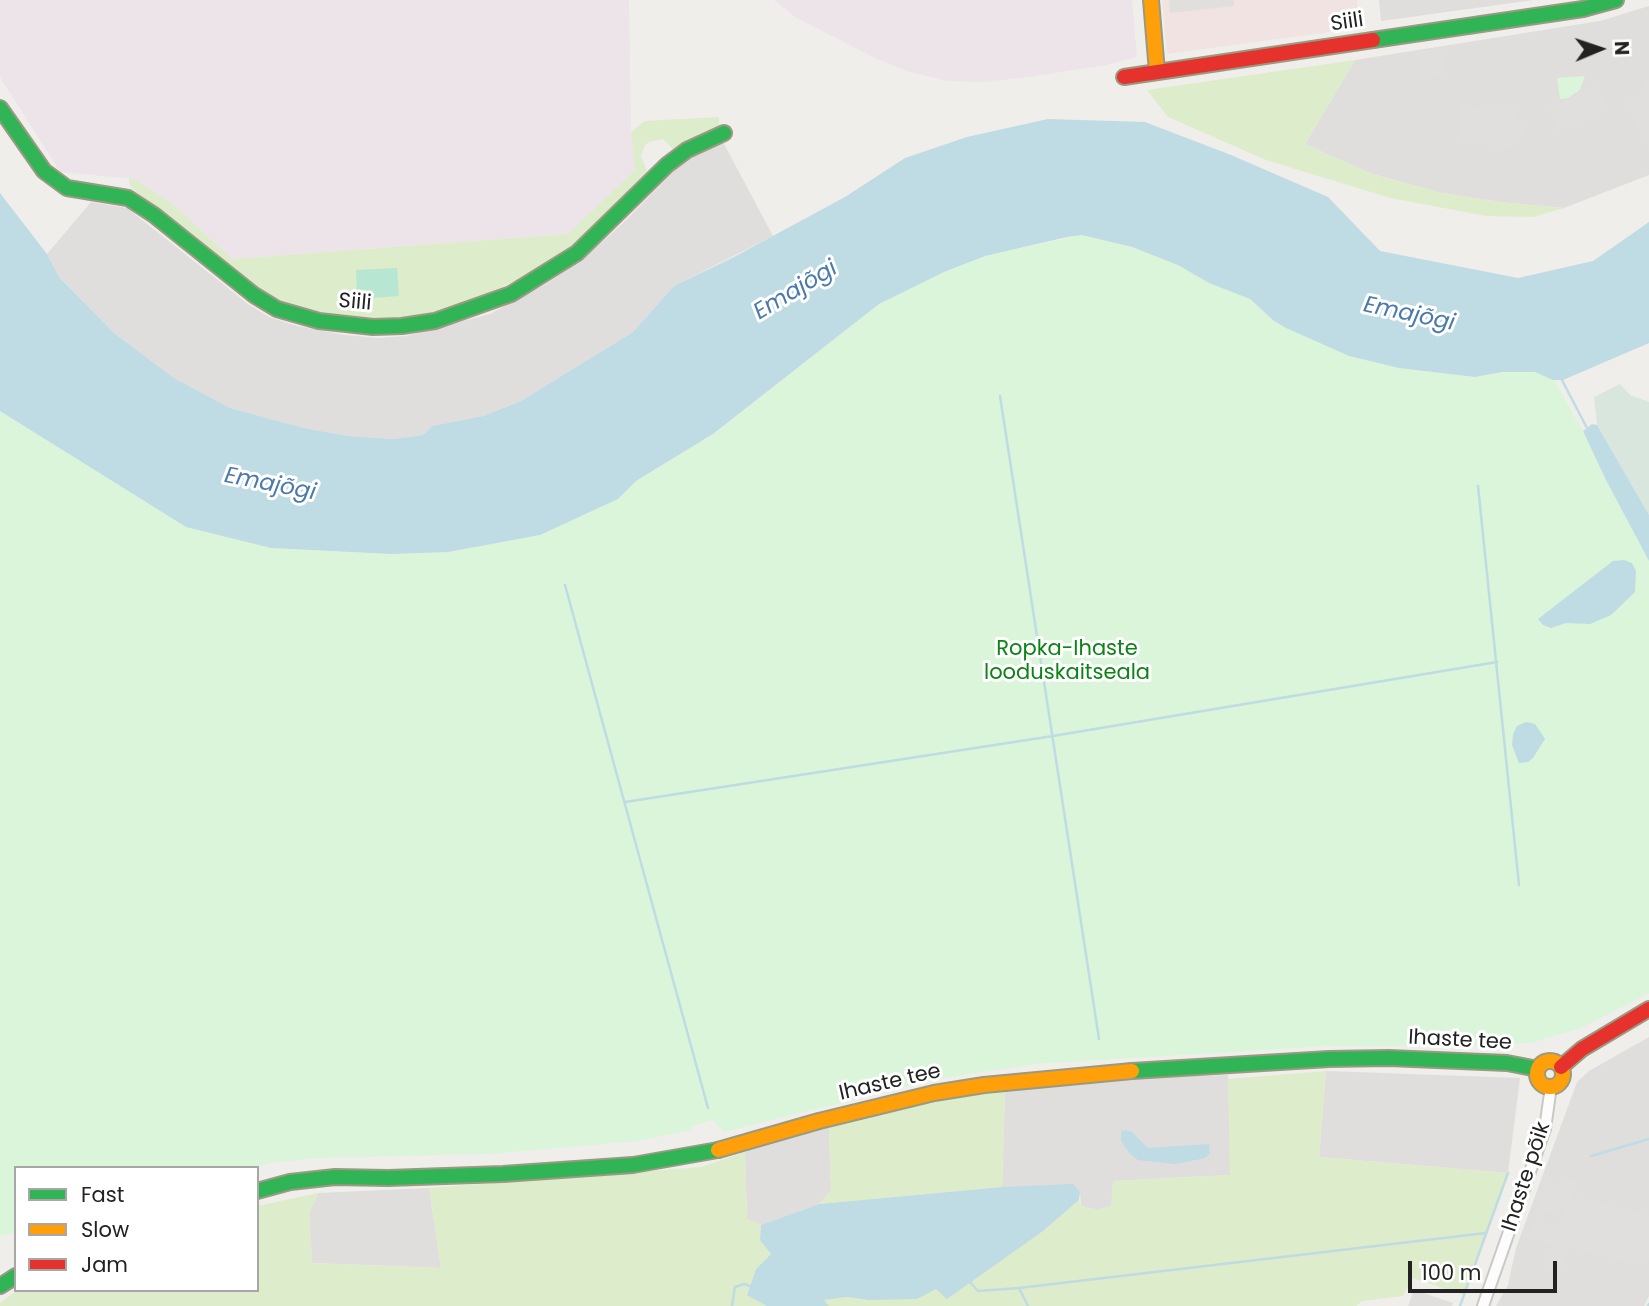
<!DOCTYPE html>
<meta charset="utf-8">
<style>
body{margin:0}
#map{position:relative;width:1649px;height:1306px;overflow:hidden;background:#f0eeeb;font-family:Poppins,sans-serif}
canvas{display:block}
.legend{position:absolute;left:14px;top:1166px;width:245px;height:126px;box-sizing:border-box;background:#fff;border:2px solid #a7a7a7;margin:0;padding:9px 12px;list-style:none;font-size:21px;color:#222}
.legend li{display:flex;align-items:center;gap:14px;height:35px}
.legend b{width:35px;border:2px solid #a7a7a7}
.north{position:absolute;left:1565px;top:14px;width:70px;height:70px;-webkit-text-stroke:5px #fff;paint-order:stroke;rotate:88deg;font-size:19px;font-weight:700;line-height:28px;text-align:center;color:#222}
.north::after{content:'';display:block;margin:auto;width:24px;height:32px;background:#222;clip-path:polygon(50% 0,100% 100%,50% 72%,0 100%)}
.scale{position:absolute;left:1408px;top:1261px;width:149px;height:32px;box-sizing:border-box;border:4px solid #222;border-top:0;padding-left:9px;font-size:21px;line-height:24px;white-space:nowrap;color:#222;-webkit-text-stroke:5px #fff;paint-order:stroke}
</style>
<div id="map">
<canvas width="1649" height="1306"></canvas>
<ul class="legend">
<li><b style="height:9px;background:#30b455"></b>Fast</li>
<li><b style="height:9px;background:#ff9f0a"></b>Slow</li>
<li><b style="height:9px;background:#e5322d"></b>Jam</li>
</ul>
<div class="north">N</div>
<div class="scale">100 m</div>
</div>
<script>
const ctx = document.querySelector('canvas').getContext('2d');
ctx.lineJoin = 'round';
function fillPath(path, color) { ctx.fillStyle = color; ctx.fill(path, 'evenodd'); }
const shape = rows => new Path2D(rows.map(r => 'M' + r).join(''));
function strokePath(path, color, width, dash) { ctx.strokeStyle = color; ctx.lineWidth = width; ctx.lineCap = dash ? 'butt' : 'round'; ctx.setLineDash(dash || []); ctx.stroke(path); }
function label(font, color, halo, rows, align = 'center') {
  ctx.font = font + ' Poppins,sans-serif'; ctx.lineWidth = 6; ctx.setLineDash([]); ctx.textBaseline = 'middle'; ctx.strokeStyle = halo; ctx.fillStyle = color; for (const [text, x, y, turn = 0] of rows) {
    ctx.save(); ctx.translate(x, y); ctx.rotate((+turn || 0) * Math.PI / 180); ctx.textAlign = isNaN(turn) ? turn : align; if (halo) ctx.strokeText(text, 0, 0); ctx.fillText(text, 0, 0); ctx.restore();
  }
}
fillPath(shape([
 [1379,0,1534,0,1381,21],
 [1649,6,1649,175,1564,208,1500,202,1442,193,1372,174,1305,144,1355,60,1600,21],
 [722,140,773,236,674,286,633,332,521,401,483,416,432,426,423,435,393,439,348,436,304,428,230,408,174,378,114,333,59,277,47,254,91,202,127,208,248,304,269,317,297,326,345,335,378,338,406,336,490,314,546,284,584,258,621,225,683,162,695,154],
 [1649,1037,1649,1296,1644,1306,1496,1306,1508,1285,1516,1248,1577,1082,1589,1071],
 [1326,1071,1520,1078,1508,1173,1319,1157],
 [1228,1075,1231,1175,1113,1181,1112,1206,1097,1210,1081,1206,1080,1192,1002,1187,1005,1089,1078,1080],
 [829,1127,831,1191,819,1204,761,1225,747,1219,745,1152],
 [429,1188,441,1268,312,1263,309,1213,318,1193]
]), '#dfdedc');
fillPath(shape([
 [1162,0,1357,0,1359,28,1167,54]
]), '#f1e3e1');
fillPath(shape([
 [0,0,629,0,631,132,636,170,568,234,232,259,174,205,135,179,60,172,0,77],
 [774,0,1132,0,1137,57,1106,65,1022,78,982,82,948,81,906,71,873,57,795,17]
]), '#ede4e9');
fillPath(shape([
 [1355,60,1305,144,1372,174,1442,193,1500,202,1564,208,1533,217,1487,216,1390,198,1266,160,1168,117,1147,90],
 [719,117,719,128,704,132,673,149,663,139,649,142,645,145,641,156,647,171,592,228,572,245,525,276,487,294,428,314,405,318,363,318,323,312,293,307,277,300,255,287,134,190,130,186,129,178,135,179,174,205,232,259,568,234,635,170,631,132,645,121],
 [1326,1071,1319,1157,1508,1173,1464,1295,1413,1278,1403,1296,1362,1301,1356,1306,829,1306,823,1300,847,1297,868,1300,891,1298,936,1289,1000,1260,1043,1231,1079,1200,1081,1206,1096,1210,1111,1206,1113,1181,1230,1175,1228,1079],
 [1005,1089,1002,1187,819,1204,831,1191,829,1127,904,1107],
 [745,1152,747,1219,761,1225,760,1240,771,1254,756,1269,747,1294,767,1306,0,1306,0,1303,17,1290,257,1290,257,1206,318,1193,309,1213,312,1263,441,1268,429,1188,701,1167]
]), '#ddeccb');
fillPath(shape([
 [1620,384,1630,395,1649,402,1649,515,1597,425,1594,397]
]), '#d9e6de');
fillPath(shape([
 [1585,76,1580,90,1568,98,1560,99,1557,78],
 [1082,235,1132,247,1178,265,1209,283,1250,299,1274,321,1286,328,1349,356,1399,368,1475,377,1502,372,1535,372,1554,380,1583,431,1606,480,1649,561,1649,993,1581,1028,1530,1043,1475,1046,1328,1046,1036,1064,931,1080,724,1132,713,1120,692,1126,691,1130,638,1141,489,1154,318,1158,269,1163,254,1168,16,1168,16,1233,0,1236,0,411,186,527,271,548,392,554,448,552,540,535,618,499,636,481,714,434,879,304,944,272,985,256]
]), '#daf5da');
fillPath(shape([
 [397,268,399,296,357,299,356,270]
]), '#b7e6d2');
fillPath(shape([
 [1169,0,1234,0,1234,6,1170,13],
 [1446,48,1446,50,1440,52,1444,76,1420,79,1416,52],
 [1649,82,1649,148,1627,101,1644,92,1643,84],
 [1598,85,1609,109,1556,132,1549,108],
 [1463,105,1487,109,1486,116,1490,117,1491,110,1518,111,1524,137,1505,151,1503,147,1471,141,1467,145,1457,135],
 [1562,1177,1577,1181,1574,1197,1649,1216,1649,1260,1645,1259,1644,1266,1570,1247,1559,1276,1543,1270,1552,1245,1529,1237,1535,1220,1558,1228,1566,1205,1558,1202,1554,1214,1538,1208,1548,1182,1560,1184],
 [1414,1290,1453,1303,1452,1306,1408,1306]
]), '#e0dfde');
fillPath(shape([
 [1048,119,1145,122,1231,155,1328,197,1380,251,1518,278,1593,261,1649,222,1649,343,1563,380,1553,380,1535,372,1502,372,1475,377,1399,368,1349,356,1286,328,1274,321,1250,299,1209,283,1178,265,1132,247,1082,235,1067,237,985,256,944,272,879,304,713,434,636,481,618,499,540,535,448,552,392,554,271,548,186,527,0,411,0,193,47,254,59,277,114,333,174,378,230,408,304,428,348,436,393,439,423,435,432,426,483,416,521,401,633,332,674,286,734,257,845,197,905,158,967,137],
 [1592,424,1597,425,1649,515,1649,561,1606,480,1583,431],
 [1624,560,1632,563,1636,571,1635,592,1611,615,1590,624,1566,623,1551,628,1543,625,1538,619,1613,561],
 [1526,722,1535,724,1545,739,1533,758,1528,762,1519,763,1512,745,1513,734,1517,726],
 [1124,1130,1132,1132,1148,1148,1209,1144,1210,1153,1206,1158,1175,1164,1138,1160,1130,1154,1121,1141,1121,1132],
 [1073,1184,1080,1192,1079,1200,1043,1231,947,1299,936,1289,917,1299,868,1300,847,1297,824,1300,829,1306,767,1306,747,1295,756,1269,771,1254,760,1240,761,1225,819,1204,1002,1187]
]), '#bfdbe3');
strokePath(shape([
 [1562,380,1588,430],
 [1000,396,1099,1039],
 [1478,486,1519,885],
 [565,585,708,1108],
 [625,802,1053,736,1497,662],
 [1591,1156,1649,1139],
 [970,1282,978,1291,1019,1288,1028,1306],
 [1019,1288,1486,1233],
 [732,1306,735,1287,744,1284,750,1286],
 [1460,1306,1508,1173],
 [1648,1306,1649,1304]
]), '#bfdbe3', 2.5);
const street = shape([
 [1483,1306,1545,1129,1551,1086]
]);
const fast = shape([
 [1373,40,1583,9,1616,0],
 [0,108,44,171,67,188,128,198,154,215,254,295,277,309,319,321,373,327,402,326,435,321,511,294,577,253,667,165,687,150,724,133],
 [1132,1071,1329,1059,1389,1058,1507,1063,1538,1069],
 [257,1191,290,1182,335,1177,388,1178,503,1174,633,1165,718,1150],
 [0,1286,16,1276]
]);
const slow = shape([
 [1151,0,1157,72],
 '1537 1074a13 13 0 1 1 26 0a13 13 0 1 1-26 0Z',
 [718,1150,819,1121,934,1093,984,1085,1132,1071]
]);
const jam = shape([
 [1124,77,1373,40],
 [1561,1067,1582,1049,1649,1009]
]);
strokePath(street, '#c9c8c7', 14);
strokePath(fast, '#999a82', 18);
strokePath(slow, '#999a82', 18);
strokePath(jam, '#999a82', 18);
strokePath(street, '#fdfcfc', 10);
strokePath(fast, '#30b455', 14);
strokePath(slow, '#ff9f0a', 14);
strokePath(jam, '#e5322d', 14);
label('21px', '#222', '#fff', [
 ["Siili",1347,23,-8],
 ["Siili",355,303,5],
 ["Ihaste tee",1460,1041,3],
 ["Ihaste tee",890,1083,-13],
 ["Ihaste põik",1527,1177,-72]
]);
label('21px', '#0c8416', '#fff', [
 ["Ropka-Ihaste",1067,650],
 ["looduskaitseala",1067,674]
]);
label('italic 23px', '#4a7aab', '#fff', [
 ["Emajõgi",796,291,-31],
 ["Emajõgi",1409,315,12],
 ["Emajõgi",270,485,11]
]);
</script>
